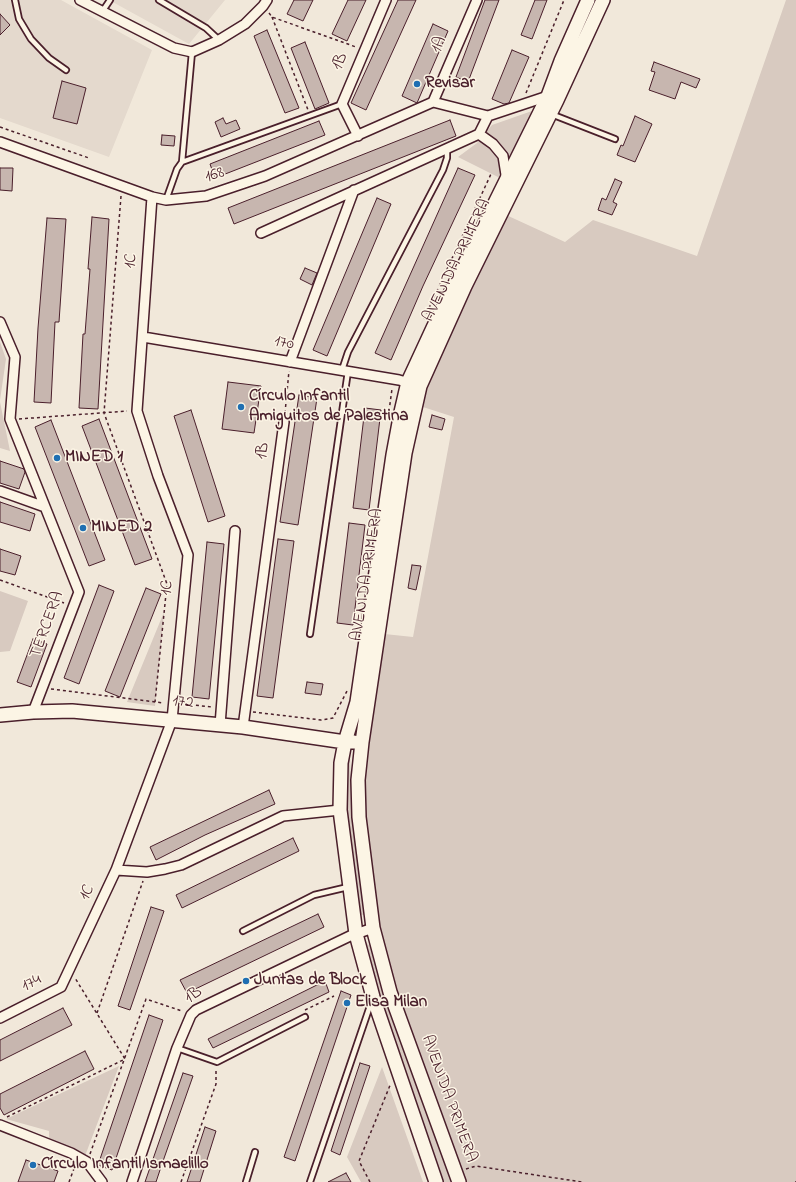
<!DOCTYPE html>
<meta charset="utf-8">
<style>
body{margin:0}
canvas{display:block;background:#f1e8da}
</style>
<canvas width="796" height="1182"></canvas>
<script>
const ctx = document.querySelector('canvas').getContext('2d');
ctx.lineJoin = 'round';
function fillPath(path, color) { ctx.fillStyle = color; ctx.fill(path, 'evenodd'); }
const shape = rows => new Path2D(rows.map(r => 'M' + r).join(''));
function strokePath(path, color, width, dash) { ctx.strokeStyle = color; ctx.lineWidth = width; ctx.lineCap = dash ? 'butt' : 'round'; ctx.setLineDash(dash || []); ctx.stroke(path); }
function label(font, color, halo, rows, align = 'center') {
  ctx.font = font + ' "Indie Flower",sans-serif'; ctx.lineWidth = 3; ctx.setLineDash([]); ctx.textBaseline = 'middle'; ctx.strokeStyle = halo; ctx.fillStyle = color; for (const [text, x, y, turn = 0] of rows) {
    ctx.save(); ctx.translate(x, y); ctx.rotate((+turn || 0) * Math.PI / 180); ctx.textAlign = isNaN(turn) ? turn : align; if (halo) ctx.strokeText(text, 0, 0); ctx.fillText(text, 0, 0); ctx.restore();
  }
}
fillPath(shape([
 [0,0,61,0,152,50,109,157,0,118],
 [109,0,225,0,189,44]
]), '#e4d9cd');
fillPath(shape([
 [786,0,796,0,796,1182,461,1182,383,963,371,871,362,766,375,633,413,637,454,417,423,407,422,383,504,214,565,242,593,220,697,256],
 [532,111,500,178,458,157,477,143,492,125],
 [0,342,6,359,0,400],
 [0,402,10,451,0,448],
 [0,591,28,601,10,651,0,652],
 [164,612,155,706,127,702],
 [350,757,352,808,366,914,363,915,360,914,347,818,345,801,347,762],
 [366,942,371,947,384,998,398,1029,451,1182,442,1182,385,1019,364,943],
 [119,1066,85,1156,49,1138,49,1131,6,1119],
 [382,1067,423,1182,361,1182,347,1157]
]), '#d8cac0');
const building = shape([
 [294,0,313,0,303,21,287,14,294,0],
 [348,0,366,0,347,41,332,34,348,0],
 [398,0,416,0,366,110,351,103,398,0],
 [485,0,499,0,468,82,456,77,485,0],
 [535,0,547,0,532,39,521,35,535,0],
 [0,14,10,25,0,35,0,14],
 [433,24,448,31,417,103,402,96,433,24],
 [267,30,299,108,285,113,254,36,267,30],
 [305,42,329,103,315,109,291,48,305,42],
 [512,50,529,57,509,103,504,104,492,99,512,50],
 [654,62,700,79,696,88,681,82,675,99,649,90,655,72,651,71,654,62],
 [62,81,86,88,77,124,53,118,62,81],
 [635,116,652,124,635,162,617,155,621,145,623,146,635,116],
 [223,118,226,124,236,120,240,129,221,137,215,122,223,118],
 [450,120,456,136,234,224,228,208,450,120],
 [319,121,325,135,215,178,210,164,319,121],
 [162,135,175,136,174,146,161,145,162,135],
 [0,168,13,168,12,191,0,190,0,168],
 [458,168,475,175,423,286,391,360,375,353,458,168],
 [615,179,622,182,613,202,617,204,612,215,598,210,602,198,606,200,615,179],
 [377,198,391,204,327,356,313,350,377,198],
 [92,217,109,219,98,409,79,408,83,334,85,334,90,269,88,269,92,217],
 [47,218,66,219,59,322,55,322,51,403,34,402,38,328,47,218],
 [305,268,317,273,312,285,300,279,305,268],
 [228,382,261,386,254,433,222,429,228,382],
 [299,395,317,398,298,525,280,522,299,395],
 [365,408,381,410,369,510,353,508,365,408],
 [191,410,225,516,208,522,174,416,191,410],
 [432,415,445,419,442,430,429,427,432,415],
 [99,419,152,559,135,565,82,426,99,419],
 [51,420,105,560,89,566,35,427,51,420],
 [0,461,24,469,25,472,19,489,0,483,0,461],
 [0,502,35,514,30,531,0,522,0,502],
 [349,523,365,525,353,625,337,623,349,523],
 [278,539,294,541,273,698,257,696,278,539],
 [207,542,224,544,209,699,192,697,207,542],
 [0,549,21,556,15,575,0,571,0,549],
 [412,565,421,566,416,590,408,588,412,565],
 [99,585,114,591,79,684,64,678,99,585],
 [146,588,161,594,120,697,105,691,146,588],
 [33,639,47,644,31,687,17,682,33,639],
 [307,682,323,684,321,695,305,693,307,682],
 [269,790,275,804,205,835,156,860,150,847,269,790],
 [293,838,299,851,182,908,176,895,293,838],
 [151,907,164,911,130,1010,118,1006,151,907],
 [318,914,324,927,187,993,180,980,318,914],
 [325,981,329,992,213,1048,208,1039,325,981],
 [341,991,351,995,295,1161,284,1157,341,991],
 [63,1008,72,1025,0,1061,0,1040,63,1008],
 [149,1015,163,1020,112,1170,98,1165,149,1015],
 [85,1051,94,1069,4,1115,0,1108,0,1094,85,1051],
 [360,1063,370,1066,340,1155,331,1151,360,1063],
 [183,1073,193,1076,162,1164,156,1182,145,1182,183,1073],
 [205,1127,216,1131,200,1182,187,1182,205,1127],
 [26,1160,58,1171,54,1182,18,1182,26,1160],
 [346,1173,351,1182,328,1182,346,1173]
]);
fillPath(building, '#c7b6af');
strokePath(building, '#4a1f2b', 1);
const lane = shape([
 [15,0,19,19,31,39,49,58,66,70],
 [159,0,206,28,219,40],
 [102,12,110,0],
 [551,114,615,139],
 [182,162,342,104],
 [166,200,177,169,182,162,192,52],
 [342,370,348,352,443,170,447,158,447,148],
 [310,634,348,371],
 [243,931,314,895,348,887],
 [177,1048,217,1062,305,1017],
 [246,1182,255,1152],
 [310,1182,371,1003]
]);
const street = shape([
 [80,0,174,48,192,52,219,40,245,24,263,6,267,0],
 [433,102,488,116,548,96],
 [433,102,477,0],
 [479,134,493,144,503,156,507,181],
 [358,136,342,104,386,0],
 [0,142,152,197,166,200,206,196,265,176,433,102],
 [261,233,479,134,488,116],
 [0,322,15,357,10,419,79,592,33,712],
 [143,337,399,380,413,384],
 [290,362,354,190],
 [0,491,45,507],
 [220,725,235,531],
 [243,727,284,422],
 [116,870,147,872,165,869,181,865,283,816,340,810],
 [0,1018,61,987,116,870,172,720,188,555,158,476,137,411,152,197],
 [0,1125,71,1153,87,1162,102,1182],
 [132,1182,177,1048,191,1015,196,1010,350,936,373,928]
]);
const secondary = shape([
 [0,715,33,712,72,711,243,727,345,742,354,742],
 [436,1182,373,997,356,934,340,810,341,763,345,742,357,702,393,455,401,412,408,382,433,328,548,96,561,61,588,0],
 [459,1182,390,992,373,928,359,817,358,780,362,742,405,453,420,386,465,286,557,100,603,0]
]);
strokePath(lane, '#4a1f2b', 8);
strokePath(street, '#4a1f2b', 12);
strokePath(secondary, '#4a1f2b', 16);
strokePath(shape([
 [269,13,272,17,356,47],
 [272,17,308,110],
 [526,93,564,0],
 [0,127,89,158],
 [121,196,104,413,167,584,155,702],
 [424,319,491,174],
 [389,411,392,389],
 [285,413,289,371],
 [19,419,127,411],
 [0,580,64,603],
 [51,689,164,703],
 [184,704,212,707],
 [253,712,321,720,333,718,347,691],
 [305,1010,334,996],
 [97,1013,143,881],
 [7,1117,125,1059,75,978],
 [90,1154,146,999,182,1011],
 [466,1169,476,1166,582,1182],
 [69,1182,75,1166],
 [181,1182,216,1084,216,1069],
 [370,1182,359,1161,391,1083],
 [796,1182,796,1181]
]), '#4a1f2b', 1.5, [3, 3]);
strokePath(lane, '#fcf5e5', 4.5);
strokePath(street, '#fcf5e5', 9);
strokePath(secondary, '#fcf5e5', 13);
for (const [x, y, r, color] of [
 [417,84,4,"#1f6fb2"],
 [241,407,4,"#1f6fb2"],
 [57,458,4,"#1f6fb2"],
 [83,528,4,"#1f6fb2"],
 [246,981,4,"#1f6fb2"],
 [347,1003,4,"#1f6fb2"],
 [33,1165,4,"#1f6fb2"]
]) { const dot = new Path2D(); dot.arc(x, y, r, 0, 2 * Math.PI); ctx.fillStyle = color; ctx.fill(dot); strokePath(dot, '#fcf5e5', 1.5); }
label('17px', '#4a1f2b', '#fcf5e5', [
 ["1A",440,45,-67],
 ["1B",341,62,-68],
 ["168",215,176,-18],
 ["1C",132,261,-86],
 ["AVENIDA PRIMERA",458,261,-64],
 ["170",284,344,10],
 ["1B",264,451,-82],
 ["AVENIDA PRIMERA",368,575,-81],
 ["1C",168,588,-85],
 ["TERCERA",48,625,-70],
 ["172",183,703,6],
 ["1C",88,893,-65],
 ["174",32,984,-27],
 ["1B",194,996,-35],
 ["AVENIDA PRIMERA",448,1099,70]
]);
label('bold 17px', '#4a1f2b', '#fcf5e5', [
 ["Revisar",425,84],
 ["Círculo Infantil",249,397],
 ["Amiguitos de Palestina",249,417],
 ["MINED 1",65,458],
 ["MINED 2",91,528],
 ["Juntas de Block",254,981],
 ["Elisa Milan",355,1003],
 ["Círculo Infantil Ismaelillo",41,1165]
], 'left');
</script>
